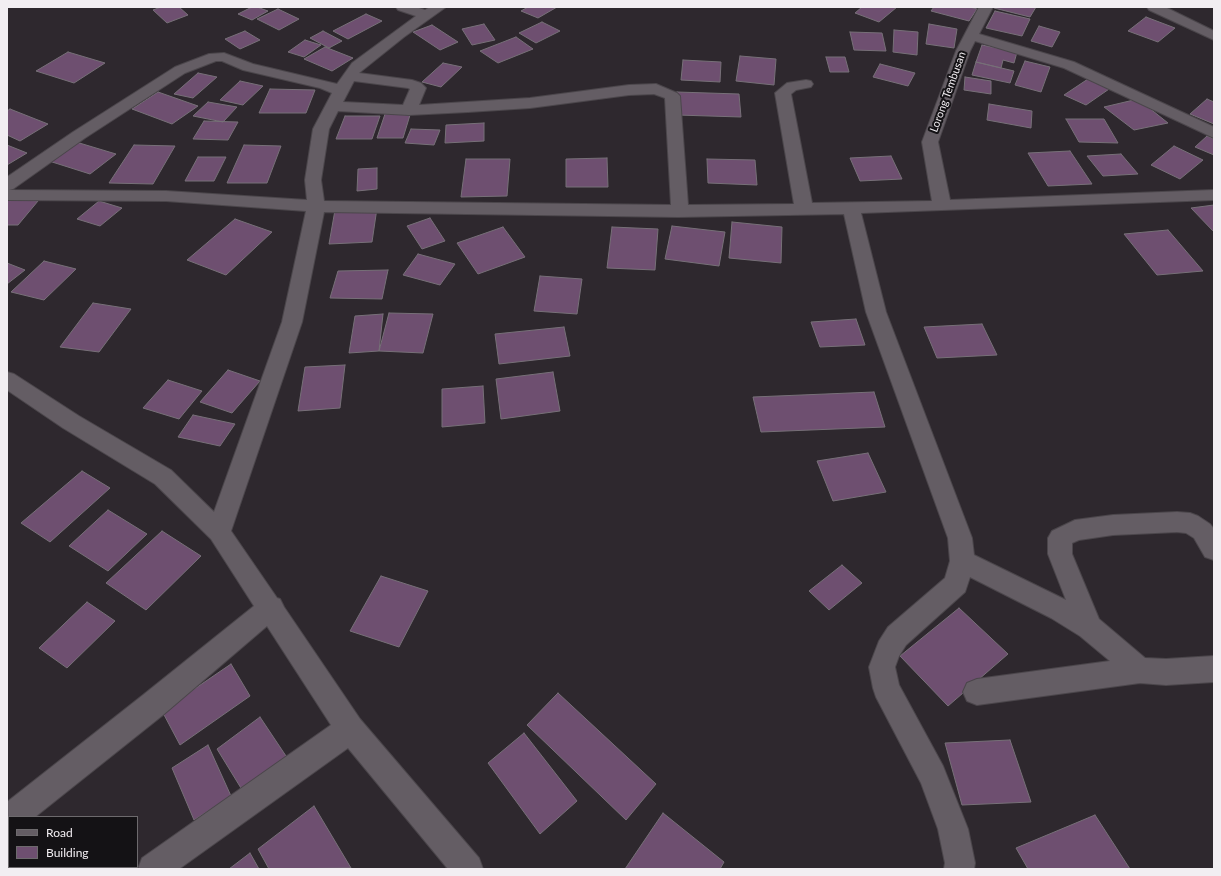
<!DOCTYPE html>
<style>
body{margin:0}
#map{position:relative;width:1221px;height:876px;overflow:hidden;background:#2e282e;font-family:Lato,sans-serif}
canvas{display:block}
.frame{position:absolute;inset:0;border:8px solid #f2eef2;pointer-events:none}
.legend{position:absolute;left:8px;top:816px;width:130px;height:52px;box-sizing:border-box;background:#141215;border:1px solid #6d6a6d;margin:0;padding:5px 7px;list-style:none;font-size:12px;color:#f2eef2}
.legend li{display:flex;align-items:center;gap:8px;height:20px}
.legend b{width:20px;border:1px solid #6d6a6d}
</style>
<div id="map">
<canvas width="1221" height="876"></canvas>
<div class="frame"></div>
<ul class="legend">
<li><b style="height:5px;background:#645d64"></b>Road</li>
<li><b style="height:11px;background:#6e4f70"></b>Building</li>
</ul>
</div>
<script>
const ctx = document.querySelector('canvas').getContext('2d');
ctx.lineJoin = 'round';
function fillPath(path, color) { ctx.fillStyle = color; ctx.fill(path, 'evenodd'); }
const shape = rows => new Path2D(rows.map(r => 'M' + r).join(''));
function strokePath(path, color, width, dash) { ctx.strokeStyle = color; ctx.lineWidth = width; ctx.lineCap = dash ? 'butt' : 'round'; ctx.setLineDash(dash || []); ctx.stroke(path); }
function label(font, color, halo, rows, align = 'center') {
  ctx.font = font + ' Lato,sans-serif'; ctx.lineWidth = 4; ctx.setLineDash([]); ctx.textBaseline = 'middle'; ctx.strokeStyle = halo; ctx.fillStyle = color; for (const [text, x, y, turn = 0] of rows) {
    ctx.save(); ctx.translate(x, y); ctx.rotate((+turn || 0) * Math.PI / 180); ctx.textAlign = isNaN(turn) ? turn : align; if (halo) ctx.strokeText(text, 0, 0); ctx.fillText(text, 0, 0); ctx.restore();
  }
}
const building = shape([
 [161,7,179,7,188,15,167,23,153,10,161,7],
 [252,7,257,7,268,11,252,20,238,14,252,7],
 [528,7,557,7,538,18,521,11,528,7],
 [862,7,897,7,879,22,855,13,862,7],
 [934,7,970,7,977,9,969,21,931,11,934,7],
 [994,7,1036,7,1030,17,994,8,994,7],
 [278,9,299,19,279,30,257,19,278,9],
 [995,11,1030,19,1022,36,986,28,995,11],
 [366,14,382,21,348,39,333,31,366,14],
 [1146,17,1175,28,1158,42,1128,31,1146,17],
 [542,22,560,31,536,43,519,33,542,22],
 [484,24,495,40,472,45,462,29,484,24],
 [929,24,957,29,954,48,926,44,929,24],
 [432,25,458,42,440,50,413,32,432,25],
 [1039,26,1060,32,1052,47,1031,41,1039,26],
 [894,30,918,32,917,55,893,52,894,30],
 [245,31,260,40,240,49,225,39,245,31],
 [323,31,342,41,329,48,310,38,323,31],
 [850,32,882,33,886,51,854,50,850,32],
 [516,37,533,49,498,63,480,51,516,37],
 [305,40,321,45,304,57,288,52,305,40],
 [982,45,1017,52,1014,63,1003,60,1001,68,976,62,982,45],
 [325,47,353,58,332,71,304,59,325,47],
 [68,52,105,63,74,83,36,71,68,52],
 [740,56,776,59,774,85,736,81,740,56],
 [826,57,845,57,849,72,830,72,826,57],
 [683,60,721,62,720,82,681,80,683,60],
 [1025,61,1050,67,1041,92,1015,85,1025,61],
 [976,62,1014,71,1010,83,972,75,976,62],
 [443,63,462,67,441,87,422,82,443,63],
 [880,64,915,73,908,86,873,77,880,64],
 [198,73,217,77,193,98,174,94,198,73],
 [965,77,991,81,991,94,964,90,965,77],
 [1091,77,1112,87,1086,105,1064,95,1091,77],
 [240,81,263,86,243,105,220,100,240,81],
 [270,89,315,90,306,113,259,113,270,89],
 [158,92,198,106,172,124,132,109,158,92],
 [677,92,739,94,741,117,677,115,677,92],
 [1138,99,1168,123,1134,130,1104,107,1138,99],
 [1207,99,1214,102,1214,124,1190,114,1207,99],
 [208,102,237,107,223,122,193,116,208,102],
 [989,104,1032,111,1031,128,987,120,989,104],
 [10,109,48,124,20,141,7,135,7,111,10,109],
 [385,114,410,115,403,138,377,138,385,114],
 [345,116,380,116,372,139,336,139,345,116],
 [1066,119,1104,119,1118,143,1079,142,1066,119],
 [204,121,238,122,228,140,193,139,204,121],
 [484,123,484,141,445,143,446,125,484,123],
 [411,129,440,130,434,145,405,143,411,129],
 [1207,136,1214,139,1214,155,1195,147,1207,136],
 [76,142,116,154,90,174,49,161,76,142],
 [7,145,27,153,7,165,7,145],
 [134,145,175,146,153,184,109,183,134,145],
 [244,145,281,146,267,183,227,183,244,145],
 [1174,146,1203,160,1180,179,1151,165,1174,146],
 [1070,151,1092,184,1048,186,1028,153,1070,151],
 [1121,154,1138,174,1103,176,1087,156,1121,154],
 [891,156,902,179,860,181,850,158,891,156],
 [198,157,226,157,214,181,185,181,198,157],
 [607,158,608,187,566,187,566,159,607,158],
 [466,159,510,159,507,196,461,197,466,159],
 [707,159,755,160,757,185,708,183,707,159],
 [377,168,377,189,357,191,358,169,377,168],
 [7,199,38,201,18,225,7,225,7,199],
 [99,201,122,208,100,226,77,219,99,201],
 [1214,205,1214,232,1191,208,1214,205],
 [377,208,372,242,329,244,335,210,377,208],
 [430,218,445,241,422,249,407,226,430,218],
 [235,219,272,232,226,275,187,260,235,219],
 [732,222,782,227,781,263,729,258,732,222],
 [672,226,725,232,719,266,665,259,672,226],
 [503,227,525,257,478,274,457,243,503,227],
 [612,227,658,229,655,270,607,268,612,227],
 [1168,230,1203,271,1157,275,1124,234,1168,230],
 [418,254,455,264,440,285,403,275,418,254],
 [44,261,76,269,44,300,11,292,44,261],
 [7,263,25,270,7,284,7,263],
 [388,270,382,299,330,298,338,271,388,270],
 [540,276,582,279,577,314,534,311,540,276],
 [93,303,131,309,99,352,60,347,93,303],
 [389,313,433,314,423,353,379,351,389,313],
 [383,314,379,351,349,353,355,316,383,314],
 [856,319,865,345,820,347,811,322,856,319],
 [982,324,997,355,937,358,924,327,982,324],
 [564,327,570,356,499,364,495,334,564,327],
 [345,365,340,408,298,411,305,367,345,365],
 [228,370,260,381,232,413,200,402,228,370],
 [553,372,560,411,501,419,496,379,553,372],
 [168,380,202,391,179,419,143,408,168,380],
 [483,386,485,423,442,427,442,389,483,386],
 [874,392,885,427,761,432,753,397,874,392],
 [193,415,235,424,220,446,178,437,193,415],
 [868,453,886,492,833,501,817,461,868,453],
 [82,471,110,488,50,542,21,523,82,471],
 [108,510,147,534,108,571,69,546,108,510],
 [162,531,201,556,146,610,106,583,162,531],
 [842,565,862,583,829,610,809,591,842,565],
 [381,576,428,591,399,647,350,631,381,576],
 [87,602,115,621,67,668,39,648,87,602],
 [959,608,1008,654,948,706,900,656,959,608],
 [231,664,250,696,180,745,162,711,231,664],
 [558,693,656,784,626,820,527,725,558,693],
 [260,717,288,759,244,793,217,749,260,717],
 [524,733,577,801,540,834,488,763,524,733],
 [1010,740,1031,802,962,805,945,743,1010,740],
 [208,745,231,796,194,820,172,768,208,745],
 [314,806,351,868,269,869,258,849,314,806],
 [663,813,724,862,720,869,625,869,663,813],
 [1095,815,1130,869,1028,869,1016,848,1095,815],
 [250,853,259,869,229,869,250,853]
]);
fillPath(building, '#6e4f70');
strokePath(building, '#777078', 1);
const minor = shape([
 [396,7,416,7,425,10,430,7,446,7,404,37,359,73,412,80,421,83,426,88,419,105,530,98,629,85,656,84,677,93,680,96,688,205,794,204,775,93,787,83,806,80,811,81,813,84,811,87,796,90,791,94,812,203,932,201,922,142,956,51,979,7,993,7,979,34,1074,62,1214,127,1214,138,1064,68,975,41,970,51,938,142,950,200,1214,190,1214,200,861,213,886,312,972,538,974,555,1066,600,1048,554,1048,538,1052,531,1075,520,1113,515,1177,512,1190,513,1198,516,1210,524,1214,529,1214,560,1205,557,1194,538,1186,533,1177,532,1113,535,1079,540,1072,543,1072,554,1099,619,1145,658,1166,659,1214,656,1214,682,1166,685,1140,683,977,705,967,701,963,692,967,683,977,679,1110,661,1080,636,1051,618,970,577,965,592,906,645,899,656,895,667,899,685,943,766,968,829,975,863,974,869,944,869,945,863,938,829,921,783,876,697,873,688,869,667,879,641,888,627,945,578,950,561,948,538,866,312,844,214,678,217,324,212,302,322,231,531,277,598,280,599,284,607,360,719,479,858,483,869,448,869,348,748,179,869,138,869,142,858,331,725,267,626,163,715,35,817,9,817,9,831,7,830,7,802,143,695,254,606,211,539,155,484,63,428,7,390,7,372,14,374,79,416,171,470,214,512,282,322,306,211,166,201,7,200,7,177,73,132,175,67,209,54,224,53,253,64,337,84,352,63,416,16,398,10,396,7],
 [216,61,222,61,243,70,320,88,332,93,313,129,305,180,307,200,166,191,9,190,13,189,85,138,185,73,216,61],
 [354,81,408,88,410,89,403,105,343,102,354,81],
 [654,94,665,98,671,205,324,201,321,180,329,129,338,111,409,115,468,112,530,108,629,95,654,94],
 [1147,7,1165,7,1214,31,1214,40,1149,10,1147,7]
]);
strokePath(minor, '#4b464b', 2);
fillPath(minor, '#645d64');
label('11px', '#f2eef2', '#141215', [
 ["Lorong Tembusan",948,92,-70]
]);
</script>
